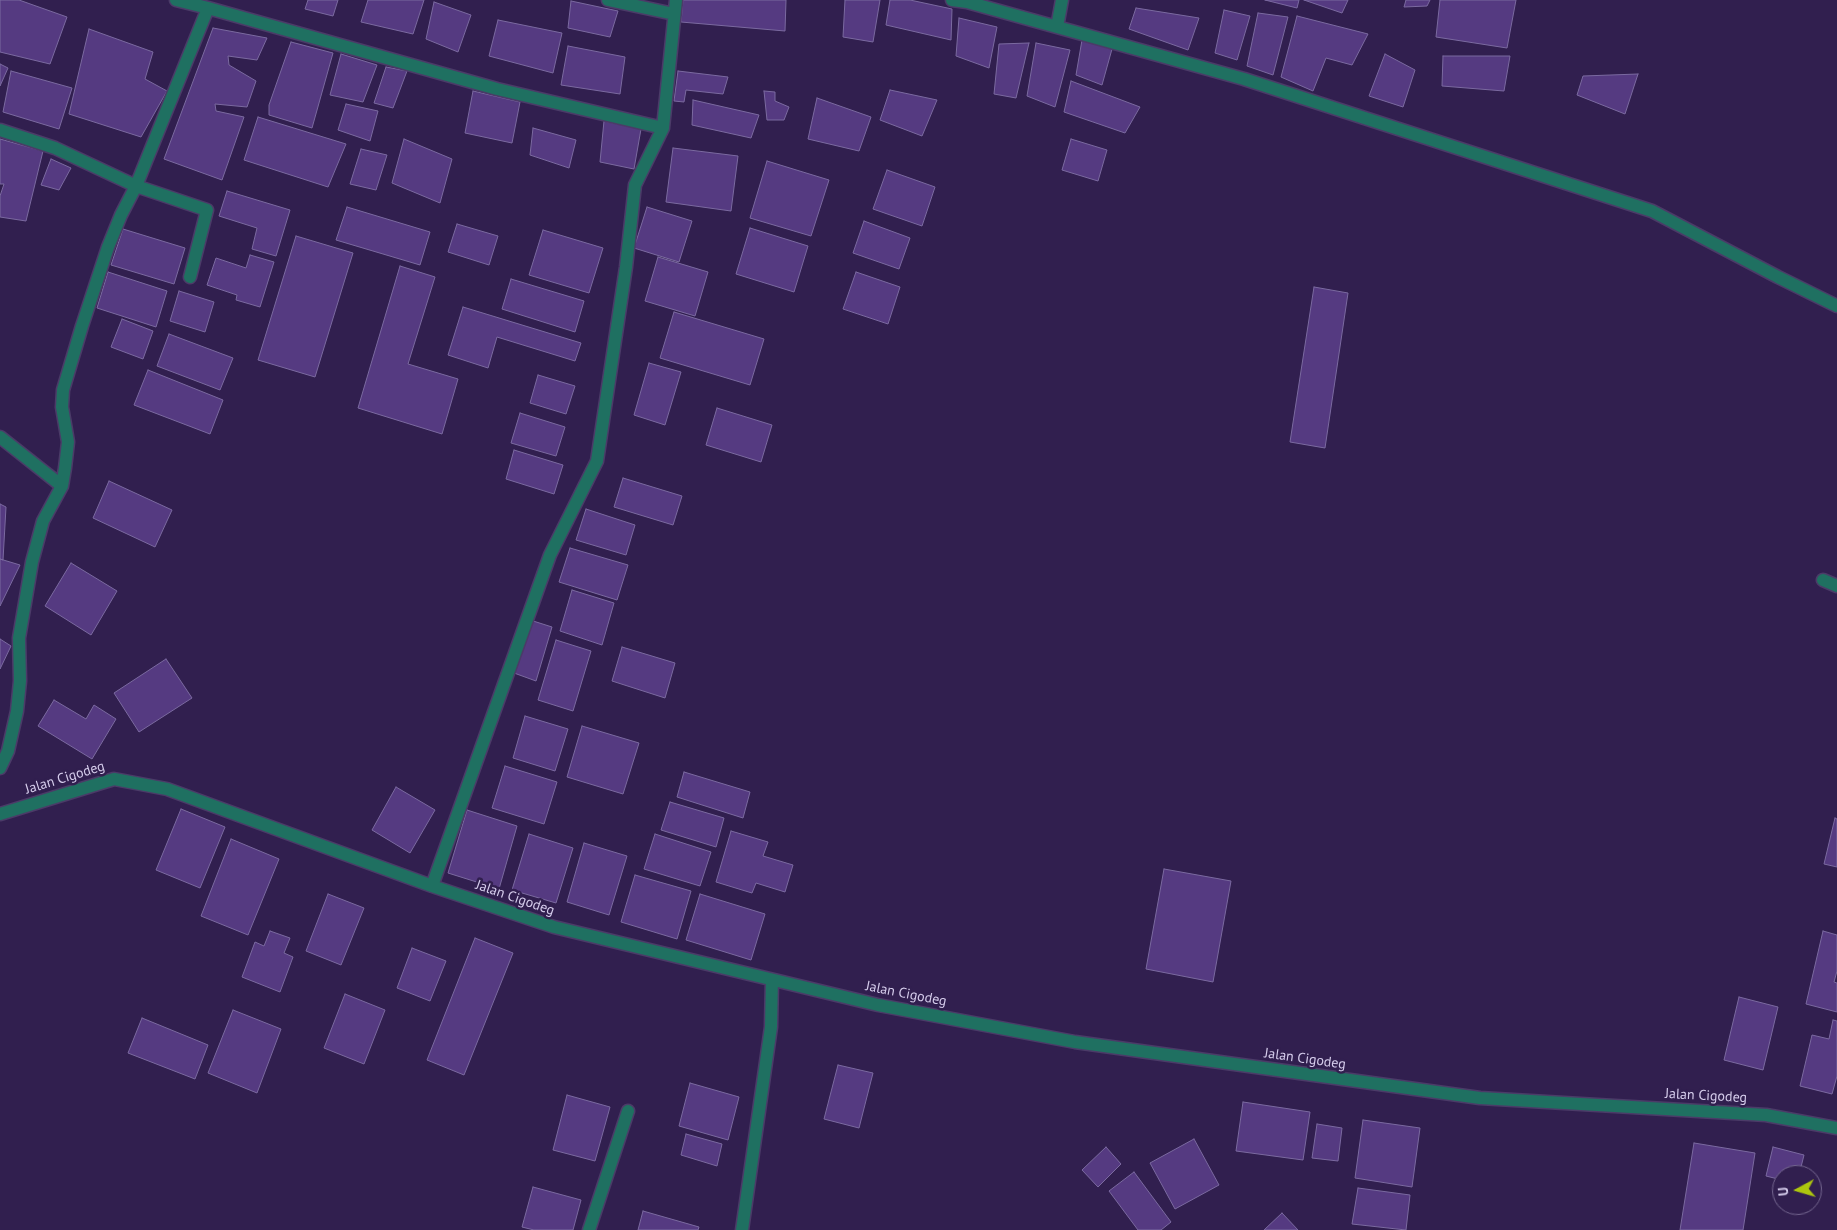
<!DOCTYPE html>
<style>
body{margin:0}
#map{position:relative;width:1837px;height:1230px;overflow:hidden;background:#311f4f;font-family:"PT Sans",sans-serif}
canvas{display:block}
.north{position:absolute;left:1772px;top:1165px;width:50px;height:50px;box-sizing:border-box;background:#311f4f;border:1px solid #73658e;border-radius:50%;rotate:264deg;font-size:14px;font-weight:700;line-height:20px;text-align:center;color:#d6cdec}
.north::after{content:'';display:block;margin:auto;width:18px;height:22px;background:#adc60e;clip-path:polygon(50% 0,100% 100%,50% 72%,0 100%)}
</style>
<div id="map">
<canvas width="1837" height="1230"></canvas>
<div class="north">U</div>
</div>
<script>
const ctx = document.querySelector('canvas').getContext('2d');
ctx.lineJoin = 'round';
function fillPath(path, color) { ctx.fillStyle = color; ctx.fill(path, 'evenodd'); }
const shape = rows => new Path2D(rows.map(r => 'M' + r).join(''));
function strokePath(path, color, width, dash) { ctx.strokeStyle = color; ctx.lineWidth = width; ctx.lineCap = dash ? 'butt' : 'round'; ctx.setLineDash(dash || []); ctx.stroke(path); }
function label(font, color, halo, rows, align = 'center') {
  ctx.font = font + ' "PT Sans",sans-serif'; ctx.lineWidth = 5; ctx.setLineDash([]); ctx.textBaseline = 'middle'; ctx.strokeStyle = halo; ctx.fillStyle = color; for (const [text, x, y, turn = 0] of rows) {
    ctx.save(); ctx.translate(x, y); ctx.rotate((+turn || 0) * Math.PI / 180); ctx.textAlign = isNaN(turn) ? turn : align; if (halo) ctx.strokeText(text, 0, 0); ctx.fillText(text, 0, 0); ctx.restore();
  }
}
const building = shape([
 [0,0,19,0,67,17,50,64,0,52,0,0],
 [308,0,338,0,333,16,305,9,308,0],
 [368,0,424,0,413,34,361,22,368,0],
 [683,0,786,0,785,31,681,22,683,0],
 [845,0,880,0,873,42,843,37,845,0],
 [890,0,910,0,952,9,951,40,886,25,890,0],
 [1265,0,1299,0,1297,8,1265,0],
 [1304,0,1348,0,1342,13,1304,0],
 [1406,0,1430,0,1427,6,1404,7,1406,0],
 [1440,0,1516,0,1507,48,1436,37,1440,0],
 [571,1,618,11,610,37,568,28,571,1],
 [434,2,471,15,458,52,426,39,434,2],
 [1136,8,1199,18,1188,50,1129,29,1136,8],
 [1224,10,1250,16,1237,60,1215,53,1224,10],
 [1258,13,1288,17,1273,75,1247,66,1258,13],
 [1297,16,1368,34,1352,65,1326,58,1313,91,1281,77,1297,16],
 [959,18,997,27,989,68,956,56,959,18],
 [498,20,562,33,553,73,489,56,498,20],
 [213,28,267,38,257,60,228,56,229,65,256,81,247,107,215,104,216,111,244,117,222,180,164,159,213,28],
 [89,29,153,52,145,79,167,91,141,137,69,114,89,29],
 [1082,40,1112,49,1102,85,1076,75,1082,40],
 [291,42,333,53,312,128,269,115,269,105,291,42],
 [1029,43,1016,98,994,94,999,44,1029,43],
 [1036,43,1070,50,1055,107,1027,96,1036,43],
 [568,46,625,57,620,94,561,85,568,46],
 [341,54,377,65,363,102,330,95,341,54],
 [1385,54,1415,70,1403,107,1369,96,1385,54],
 [1443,56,1510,56,1504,91,1442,86,1443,56],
 [0,64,8,68,0,86,0,64],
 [386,67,407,71,393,108,374,103,386,67],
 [11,71,72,88,59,129,3,112,11,71],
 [678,71,728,77,723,94,686,90,684,102,674,101,678,71],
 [1638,74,1625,114,1577,95,1583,76,1638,74],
 [1071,81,1140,107,1125,133,1064,112,1071,81],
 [890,90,937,100,922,136,880,120,890,90],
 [473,91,520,102,512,143,465,133,473,91],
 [764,91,775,92,775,101,789,107,784,120,767,120,764,91],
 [817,98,871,117,859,151,808,139,817,98],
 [693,100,759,115,751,138,692,125,693,100],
 [346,104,378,111,370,141,338,130,346,104],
 [258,117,346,144,328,187,244,160,258,117],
 [604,121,641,129,634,169,600,162,604,121],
 [533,128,576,140,569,168,530,155,533,128],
 [0,139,43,151,26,221,0,217,0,196,4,184,0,184,0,139],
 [404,139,452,159,440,203,392,183,404,139],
 [1071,139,1107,150,1098,181,1062,170,1071,139],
 [673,148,738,156,731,211,666,202,673,148],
 [361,149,387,155,376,190,350,184,361,149],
 [51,159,71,168,59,190,41,185,51,159],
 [767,161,829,180,811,236,750,218,767,161],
 [887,170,935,187,922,226,873,209,887,170],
 [227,191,290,210,276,256,252,249,257,228,219,216,227,191],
 [347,207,430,232,420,265,336,240,347,207],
 [647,207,692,221,679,262,634,248,647,207],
 [864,221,910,238,899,269,853,253,864,221],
 [457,224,498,236,489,265,448,252,457,224],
 [750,228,808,246,794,292,736,274,750,228],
 [123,229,185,248,174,284,111,265,123,229],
 [543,230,603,248,589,293,529,275,543,230],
 [296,236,353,253,315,377,258,360,296,236],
 [250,255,274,262,260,307,236,300,237,295,207,285,216,258,246,268,250,255],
 [658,257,708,272,695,316,645,301,658,257],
 [400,266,435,277,408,364,458,379,442,434,358,408,400,266],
 [108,272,167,291,156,327,97,308,108,272],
 [856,272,900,287,888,324,843,309,856,272],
 [511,279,584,301,575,332,502,309,511,279],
 [1314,287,1348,293,1325,448,1290,442,1314,287],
 [179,291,214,302,205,332,170,321,179,291],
 [463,307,581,343,575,361,497,337,488,368,448,355,463,307],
 [674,312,764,339,750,385,660,358,674,312],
 [122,319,153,331,143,359,111,347,122,319],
 [169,334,233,358,220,390,157,366,169,334],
 [649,363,681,372,665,425,634,415,649,363],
 [148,370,223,400,210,434,134,405,148,370],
 [538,375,575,386,566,414,530,403,538,375],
 [717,408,772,425,761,462,706,445,717,408],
 [520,413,565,427,556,456,511,443,520,413],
 [514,450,563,465,554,494,506,479,514,450],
 [623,478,682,496,673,525,614,507,623,478],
 [109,481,172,510,155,547,93,518,109,481],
 [0,504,6,507,3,560,0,559,0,504],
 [586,509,635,525,626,555,576,540,586,509],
 [570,548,628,565,617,600,559,582,570,548],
 [0,559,20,565,0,606,0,559],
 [71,563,117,591,91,635,45,606,71,563],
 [572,590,614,603,602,645,560,631,572,590],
 [530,620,552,627,536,681,514,673,530,620],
 [0,639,11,646,0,669,0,639],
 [556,640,591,651,573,711,538,700,556,640],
 [622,647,675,663,665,698,612,681,622,647],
 [166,659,192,698,139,732,114,693,166,659],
 [54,700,86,719,94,705,116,719,92,759,38,726,54,700],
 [525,716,568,729,555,771,513,758,525,716],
 [582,726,639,743,623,794,567,777,582,726],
 [505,766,557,782,544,824,492,808,505,766],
 [684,772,750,792,743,818,677,797,684,772],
 [396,787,435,810,410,853,372,830,396,787],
 [670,802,724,818,716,847,661,830,670,802],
 [181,809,225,827,200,888,156,870,181,809],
 [467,810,517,826,499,889,448,873,467,810],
 [1835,818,1837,819,1837,867,1824,864,1835,818],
 [731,831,768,842,763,856,793,865,785,892,756,883,752,893,716,882,731,831],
 [529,834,573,848,556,903,512,890,529,834],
 [655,834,711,852,700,886,644,869,655,834],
 [231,839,279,859,248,935,201,916,231,839],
 [584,843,627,856,609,915,567,902,584,843],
 [1164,869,1231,881,1213,982,1146,969,1164,869],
 [635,875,691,891,677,939,621,922,635,875],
 [328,894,364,908,341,965,306,951,328,894],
 [700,894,765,914,751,960,686,940,700,894],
 [270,931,290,938,284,953,293,957,280,992,242,977,255,942,264,946,270,931],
 [1823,931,1837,935,1837,971,1834,982,1837,983,1837,1012,1806,1004,1823,931],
 [475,938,513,953,464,1075,427,1060,475,938],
 [412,948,446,961,430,1001,397,988,412,948],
 [345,994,385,1010,364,1064,324,1048,345,994],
 [1739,997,1778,1007,1763,1070,1724,1060,1739,997],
 [233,1010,281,1029,257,1093,208,1073,233,1010],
 [142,1018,208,1045,195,1079,128,1053,142,1018],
 [1833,1020,1837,1021,1837,1076,1832,1094,1800,1086,1812,1035,1829,1039,1833,1020],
 [838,1065,873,1073,859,1128,824,1119,838,1065],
 [690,1083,739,1097,728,1140,679,1126,690,1083],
 [567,1095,610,1107,595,1161,553,1150,567,1095],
 [1243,1102,1310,1112,1303,1160,1236,1151,1243,1102],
 [1363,1120,1420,1128,1412,1187,1355,1178,1363,1120],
 [1317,1124,1342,1128,1338,1161,1312,1158,1317,1124],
 [686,1134,722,1144,717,1166,681,1155,686,1134],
 [1194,1139,1219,1185,1175,1209,1150,1163,1194,1139],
 [1694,1143,1755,1153,1743,1230,1680,1230,1694,1143],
 [1106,1147,1121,1164,1098,1187,1082,1170,1106,1147],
 [1773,1147,1804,1155,1799,1175,1782,1175,1782,1180,1766,1176,1773,1147],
 [1134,1172,1171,1222,1161,1230,1138,1230,1109,1191,1134,1172],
 [533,1187,581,1200,573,1230,534,1230,522,1227,533,1187],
 [1358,1188,1410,1195,1406,1230,1352,1224,1358,1188],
 [643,1211,699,1227,698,1230,638,1230,643,1211],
 [1282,1213,1298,1230,1264,1230,1282,1213]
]);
fillPath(building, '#553a81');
strokePath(building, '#7b6aa0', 1);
const minor = shape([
 [176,0,208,8],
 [608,0,674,14],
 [952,0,967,2,1244,79,1652,211,1778,277,1837,306],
 [1057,27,1062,0],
 [0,130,55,148,136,186,207,210,190,277],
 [0,437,62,486],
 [1823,580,1837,586],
 [0,768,8,751,17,711,20,681,19,638,32,562,43,521,62,486,65,468,68,442,62,407,63,390,82,326,108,247,121,215,136,186,208,8,497,89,663,128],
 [0,814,114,779,167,789,432,886,554,927,878,1005,1075,1042,1480,1098,1766,1115,1837,1128],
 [432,886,550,555,597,461,626,267,635,185,663,128,676,0],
 [589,1230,628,1111],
 [742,1230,771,1027,772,980]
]);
strokePath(minor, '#4b3b68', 15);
strokePath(minor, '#1f7061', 12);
label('14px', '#d6cdec', '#311f4f', [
 ["Jalan Cigodeg",65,778,-17],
 ["Jalan Cigodeg",515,898,19],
 ["Jalan Cigodeg",906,994,11],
 ["Jalan Cigodeg",1305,1059,8],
 ["Jalan Cigodeg",1706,1096,3]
]);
</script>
